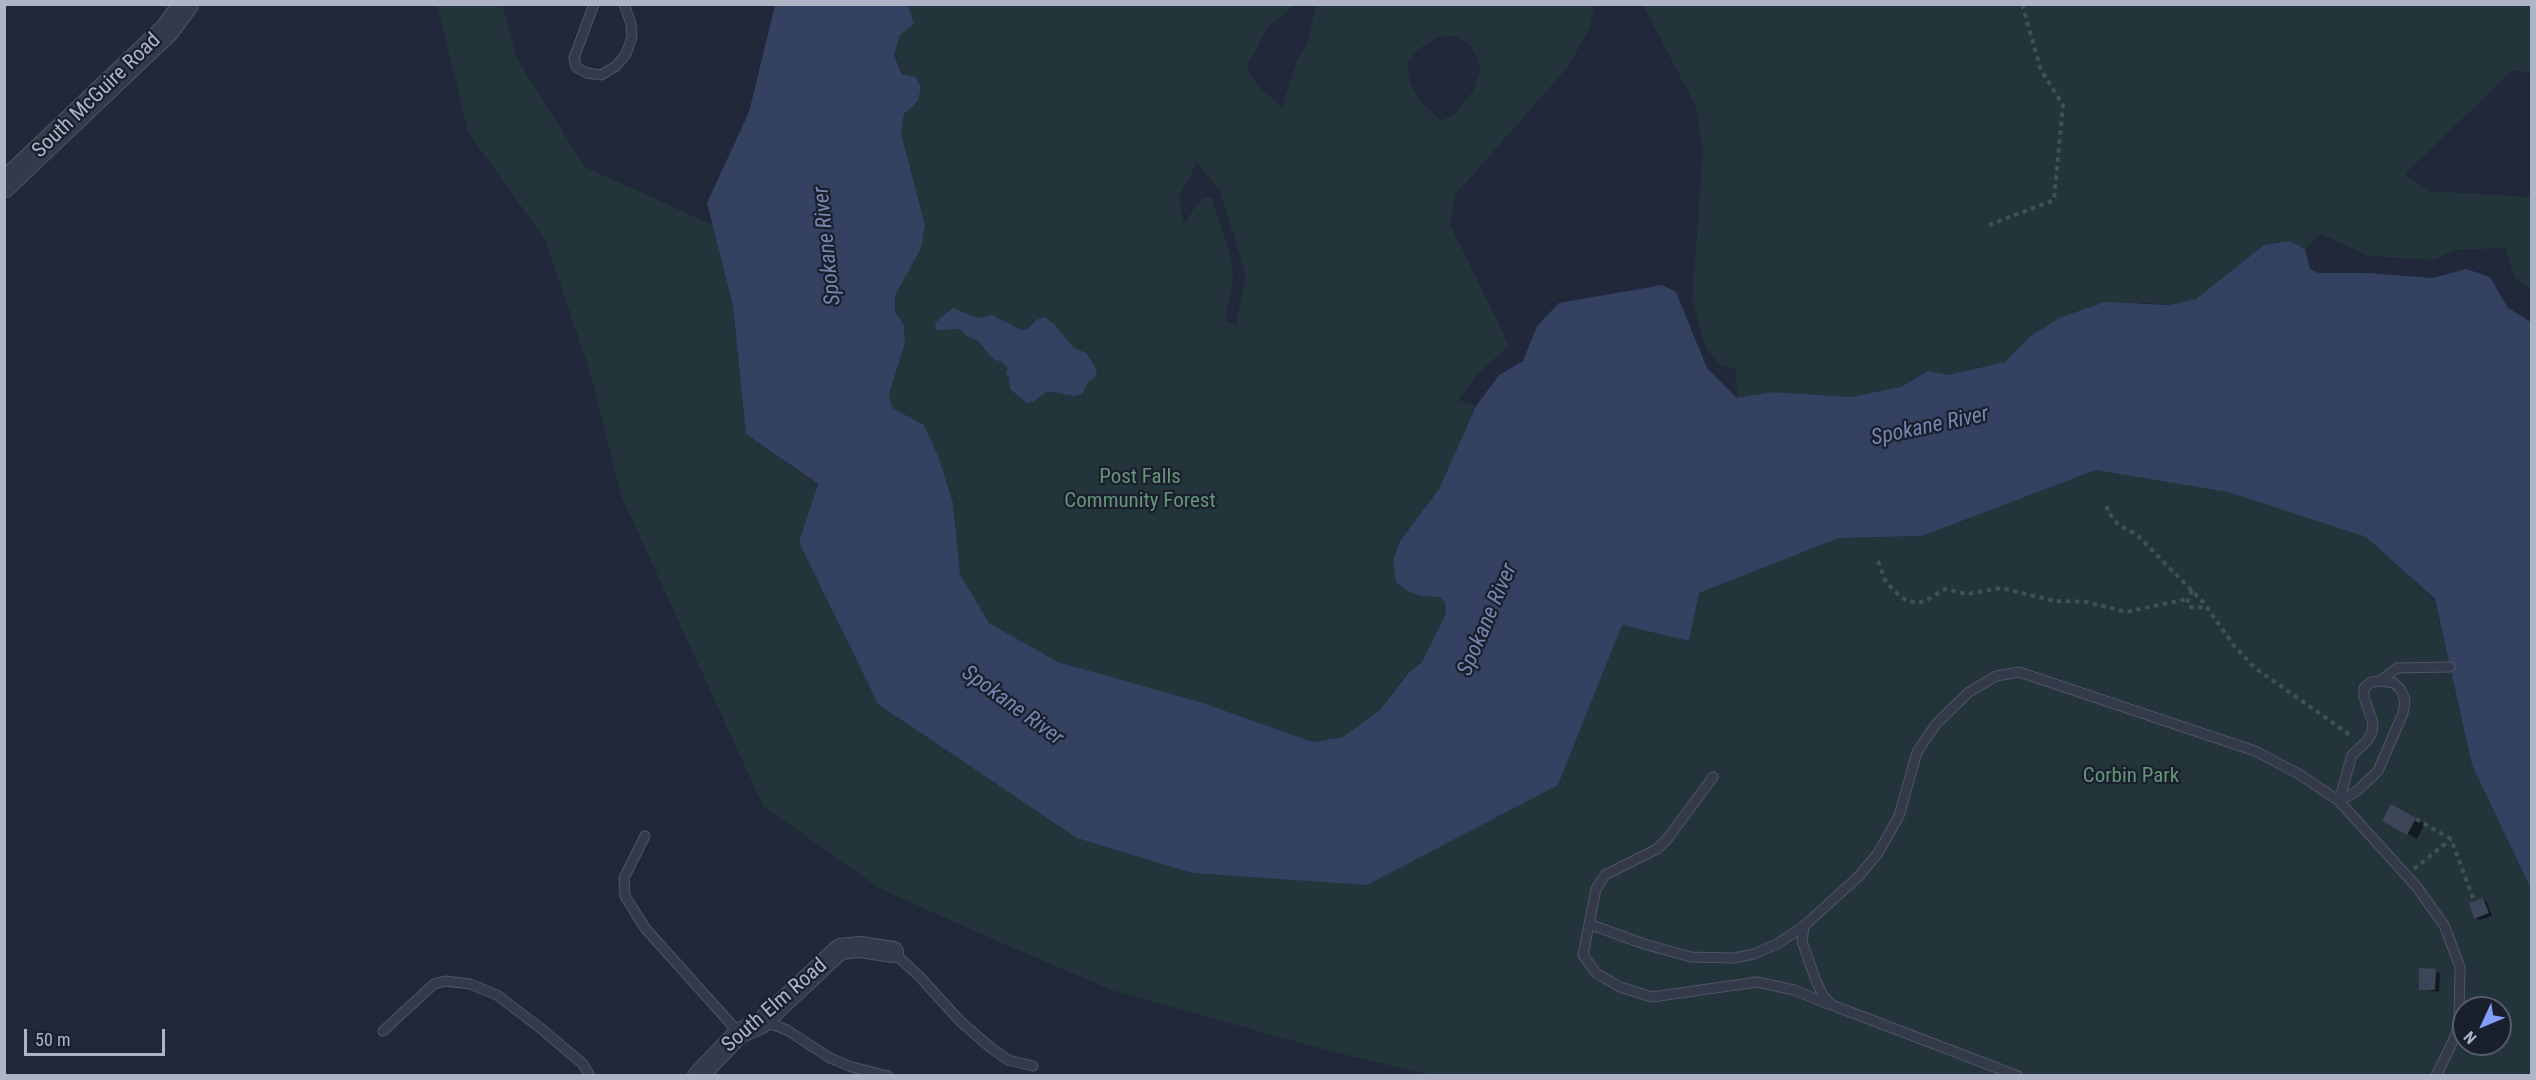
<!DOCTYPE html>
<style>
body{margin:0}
#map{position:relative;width:2536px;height:1080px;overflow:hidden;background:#212839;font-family:"Roboto Condensed",sans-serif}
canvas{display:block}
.frame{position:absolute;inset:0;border:6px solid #afb5c6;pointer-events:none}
.north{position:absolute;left:2452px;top:996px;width:60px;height:60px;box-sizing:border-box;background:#1a1f2e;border:2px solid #565b6b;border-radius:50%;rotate:226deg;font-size:16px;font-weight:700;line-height:24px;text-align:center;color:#afb5c6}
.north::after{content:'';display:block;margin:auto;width:21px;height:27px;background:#819ff8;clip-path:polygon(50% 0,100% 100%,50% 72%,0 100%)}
.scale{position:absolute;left:24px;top:1029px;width:141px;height:27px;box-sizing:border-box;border:3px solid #afb5c6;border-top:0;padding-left:8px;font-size:18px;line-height:21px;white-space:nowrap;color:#afb5c6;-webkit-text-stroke:4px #1a1f2e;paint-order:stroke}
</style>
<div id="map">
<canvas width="2536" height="1080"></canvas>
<div class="frame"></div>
<div class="north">N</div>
<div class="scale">50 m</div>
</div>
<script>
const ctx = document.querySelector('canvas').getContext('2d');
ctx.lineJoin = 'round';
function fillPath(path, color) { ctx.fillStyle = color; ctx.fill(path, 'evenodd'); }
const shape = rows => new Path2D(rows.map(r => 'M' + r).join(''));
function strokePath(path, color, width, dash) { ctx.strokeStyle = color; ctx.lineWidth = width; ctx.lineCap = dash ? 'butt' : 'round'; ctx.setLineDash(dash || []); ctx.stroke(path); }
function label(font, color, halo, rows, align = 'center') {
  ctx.font = font + ' "Roboto Condensed",sans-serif'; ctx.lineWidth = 4.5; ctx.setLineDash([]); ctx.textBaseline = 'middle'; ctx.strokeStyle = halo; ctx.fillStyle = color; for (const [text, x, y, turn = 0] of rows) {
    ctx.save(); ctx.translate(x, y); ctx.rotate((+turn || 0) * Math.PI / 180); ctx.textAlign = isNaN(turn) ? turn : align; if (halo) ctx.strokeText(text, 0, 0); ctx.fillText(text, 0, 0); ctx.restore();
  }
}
fillPath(shape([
 [437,5,502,5,517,59,585,167,713,225,733,306,746,434,818,485,800,542,878,704,1558,785,1622,624,1689,641,1699,593,1839,538,1922,536,2096,470,2228,492,2366,537,2435,600,2472,765,2531,889,2531,1075,1431,1075,1329,1051,1111,990,965,927,879,888,763,806,621,495,590,372,546,241,468,132],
 [2464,1008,2500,1008,2500,1044,2464,1044],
 [908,5,1294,5,1267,28,1247,67,1257,85,1282,107,1297,61,1309,40,1315,5,1594,5,1590,28,1567,68,1455,195,1450,224,1509,345,1474,378,1459,400,1476,406,1439,489,1400,541,1421,596,1439,597,1445,602,1446,613,1422,662,1408,672,1381,709,1343,737,1313,742,1203,703,1058,662,989,623,960,574,953,503,939,458,924,425,891,408,889,394,905,343,904,325,895,312,895,296,921,248,925,225,901,133,904,114,918,101,894,55,900,35,914,24],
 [1456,36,1469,44,1478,59,1480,71,1473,91,1456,113,1441,121,1421,102,1410,83,1408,63,1416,51,1437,37],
 [1197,163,1219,189,1246,275,1236,325,1225,321,1233,279,1231,256,1212,198,1204,197,1197,204,1184,224,1179,197],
 [1643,5,2531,5,2531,72,2512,71,2405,174,2430,191,2531,197,2531,289,2515,279,2505,248,2454,250,2434,260,2368,256,2321,234,2305,249,2290,241,2264,245,2196,299,2169,305,2141,302,2029,337,2005,362,1948,375,1928,371,1901,387,1850,397,1772,392,1737,398,1736,370,1721,365,1707,350,1692,300,1703,151,1696,107]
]), '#23343a');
fillPath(shape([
 [775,5,908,5,914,24,900,35,894,55,902,74,915,77,921,87,918,101,904,114,901,133,925,225,921,248,895,296,895,312,904,325,905,343,889,394,892,408,924,425,939,458,953,503,960,574,989,623,1058,662,1203,703,1313,742,1343,737,1381,709,1409,672,1422,662,1446,613,1445,602,1439,597,1421,596,1407,591,1396,582,1393,561,1400,541,1439,489,1476,406,1499,375,1523,361,1537,326,1559,303,1662,285,1676,292,1707,368,1737,398,1772,392,1850,397,1901,387,1928,371,1948,375,2005,362,2029,337,2059,318,2105,302,2169,305,2196,299,2264,245,2290,241,2305,249,2310,269,2319,273,2367,273,2433,278,2466,269,2490,277,2508,308,2531,322,2531,889,2472,765,2435,599,2366,537,2228,492,2096,470,1922,536,1839,538,1699,593,1689,641,1622,625,1558,785,1367,885,1192,873,1077,838,878,704,799,542,818,484,746,434,733,306,707,203,749,112],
 [953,308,978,318,992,315,1021,330,1028,329,1036,320,1044,317,1053,323,1074,348,1086,353,1095,367,1097,376,1088,382,1083,393,1075,396,1047,391,1033,402,1027,403,1010,389,1009,377,1006,374,1008,368,1000,361,994,360,977,340,966,336,960,329,938,330,935,327,936,322]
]), '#344160');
fillPath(shape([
 [2391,806,2425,824,2417,839,2384,820],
 [2483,899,2487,902,2492,916,2480,920,2475,918],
 [2435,971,2440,973,2439,992,2420,989]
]), '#0007');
fillPath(shape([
 [2391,804,2416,818,2407,835,2382,821],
 [2483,898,2489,913,2474,919,2469,903],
 [2419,968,2436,969,2435,990,2419,990]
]), '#3d4559');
const service = shape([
 [594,4,574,58,576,67,587,73,601,75,616,66,626,54,632,37,631,24,624,4],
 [2380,681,2394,683,2401,690,2405,700,2403,713,2378,771,2357,791,2339,801,2352,755,2367,741,2372,732,2373,723,2364,697,2364,688,2371,682,2380,681],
 [2380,681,2397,668,2450,667],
 [645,836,624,878,625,896,645,928,739,1033],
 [1589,924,1596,889,1605,875,1657,849,1668,838,1713,777],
 [1804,926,1777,944,1754,954,1734,958,1691,957,1644,944,1589,924,1583,955,1596,973,1620,987,1652,997,1757,982,1794,990,1828,1004],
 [893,952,920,977,960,1021,991,1048,1008,1060,1033,1066],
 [761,1024,774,1025,787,1030,830,1058,852,1067,888,1076],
 [383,1031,434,984,445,981,470,984,497,995,539,1027,583,1064,590,1076],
 [2018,1076,1832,1005,1824,997,1816,981,1802,941,1804,926,1859,876,1878,853,1899,816,1917,752,1936,724,1969,692,1996,676,2019,672,2255,751,2299,774,2339,801,2416,886,2444,925,2460,967,2459,1016,2456,1035,2436,1076]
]);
const minor = shape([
 [698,1076,739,1033,760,1024,840,949,860,947,893,952]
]);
const tertiary = shape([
 [4,185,167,30,186,4]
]);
strokePath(service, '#4f5564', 11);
strokePath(minor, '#4f5564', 22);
strokePath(tertiary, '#4f5564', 26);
strokePath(shape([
 [1989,225,2054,200,2063,105,2041,70,2022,4],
 [2107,506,2107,511,2118,524,2137,535,2203,602,2235,647,2255,668,2353,737],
 [1878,561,1885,580,1894,591,1904,599,1916,603,1925,601,1945,589,1967,594,2001,588,2055,601,2087,602,2126,612,2187,599],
 [2192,590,2187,603,2191,607,2198,608,2206,606],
 [2416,819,2451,839,2474,901],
 [2414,869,2451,839]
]), '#405157', 4, [4.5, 4.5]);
strokePath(service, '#343a49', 9);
strokePath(minor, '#343a49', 20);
strokePath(tertiary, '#343a49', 24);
label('21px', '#afb5c6', '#1a1f2e', [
 ["South McGuire Road",97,96,-44],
 ["South Elm Road",775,1006,-41]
]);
label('21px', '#669678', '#1a1f2e', [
 ["Post Falls",1140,478],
 ["Community Forest",1140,502],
 ["Corbin Park",2131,777]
]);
label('italic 22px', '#7686ae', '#1a1f2e', [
 ["Spokane River",828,246,-96],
 ["Spokane River",1930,427,-12],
 ["Spokane River",1488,620,-67],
 ["Spokane River",1012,706,36]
]);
</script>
